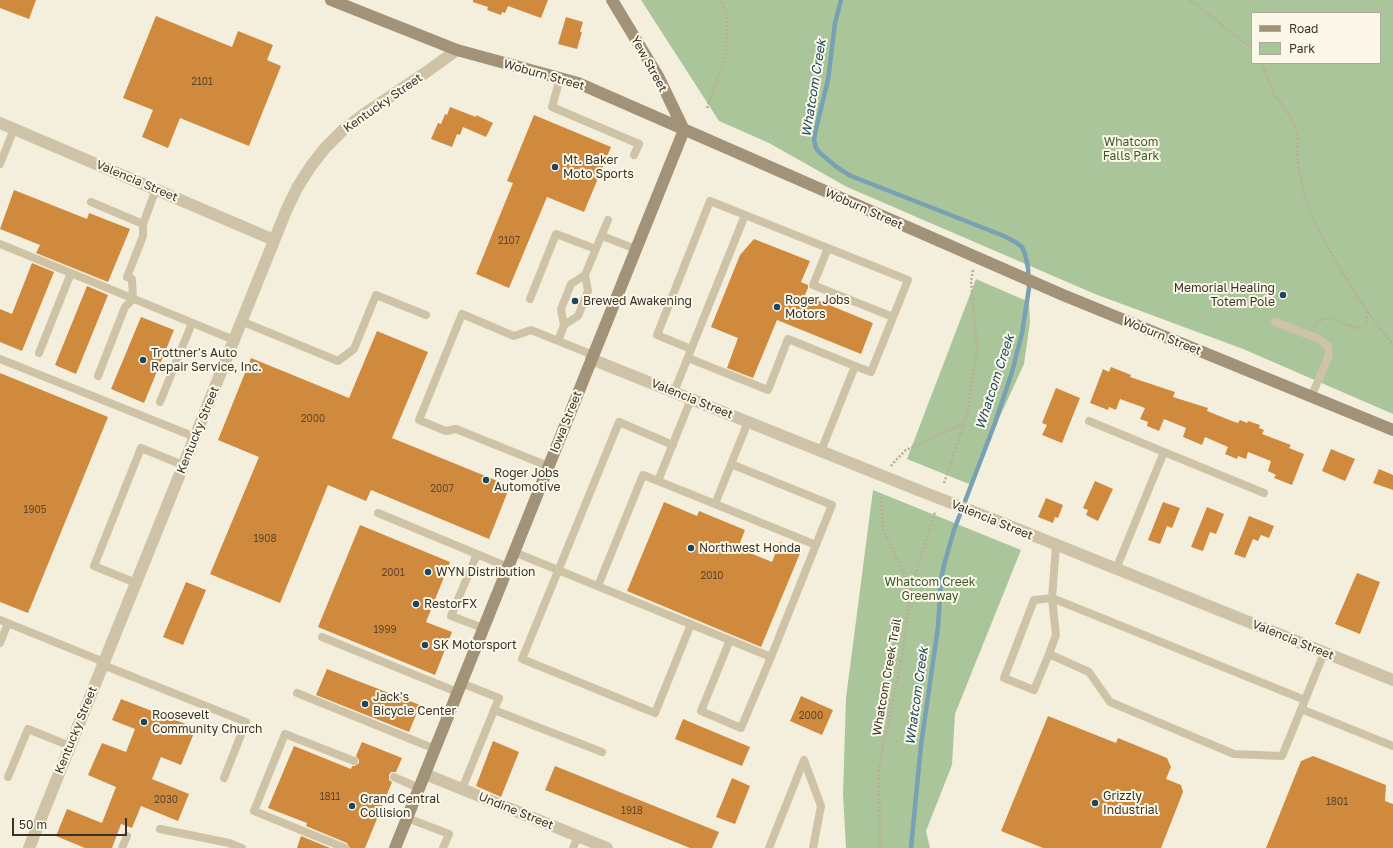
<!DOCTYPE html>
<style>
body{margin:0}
#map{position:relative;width:1393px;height:848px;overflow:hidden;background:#f4efdc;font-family:"Golos Text",sans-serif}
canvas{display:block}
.legend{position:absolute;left:1251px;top:12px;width:130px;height:52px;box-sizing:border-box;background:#fbf8e9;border:1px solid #ada99c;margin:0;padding:5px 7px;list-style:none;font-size:12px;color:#393228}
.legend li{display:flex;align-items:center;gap:8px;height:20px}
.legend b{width:20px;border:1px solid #ada99c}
.scale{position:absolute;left:12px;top:818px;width:115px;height:18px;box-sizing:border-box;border:2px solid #393228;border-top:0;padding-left:5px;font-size:12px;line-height:14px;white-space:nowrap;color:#393228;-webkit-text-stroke:3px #fbf8e9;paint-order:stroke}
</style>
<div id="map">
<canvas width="1393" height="848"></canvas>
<ul class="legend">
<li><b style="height:5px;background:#a29278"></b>Road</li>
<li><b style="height:11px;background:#abc59a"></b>Park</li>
</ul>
<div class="scale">50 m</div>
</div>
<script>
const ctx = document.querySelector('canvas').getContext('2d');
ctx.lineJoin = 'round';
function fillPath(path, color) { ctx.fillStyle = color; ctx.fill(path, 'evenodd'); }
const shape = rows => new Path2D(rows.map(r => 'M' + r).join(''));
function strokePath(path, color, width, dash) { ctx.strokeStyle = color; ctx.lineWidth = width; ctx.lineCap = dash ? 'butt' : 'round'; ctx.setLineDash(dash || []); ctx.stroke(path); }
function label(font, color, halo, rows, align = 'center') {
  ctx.font = font + ' "Golos Text",sans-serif'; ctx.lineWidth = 4; ctx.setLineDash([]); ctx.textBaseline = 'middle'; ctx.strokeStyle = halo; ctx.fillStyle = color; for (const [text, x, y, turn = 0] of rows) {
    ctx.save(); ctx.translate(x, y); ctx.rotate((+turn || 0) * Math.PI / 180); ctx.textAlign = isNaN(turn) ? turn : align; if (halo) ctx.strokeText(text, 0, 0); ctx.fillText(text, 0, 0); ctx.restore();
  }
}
fillPath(shape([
 [641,0,1393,0,1393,414,1243,349,1095,294,847,187,769,143,719,121],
 [1252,13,1380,13,1380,63,1252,63],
 [976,279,1029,302,1030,322,1024,364,969,484,907,459],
 [873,490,1021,550,955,714,952,765,926,831,930,848,846,848,843,794,846,698]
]), '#abc59a');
strokePath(shape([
 [841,0,835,23,828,80,815,133,814,140,816,148,820,153,838,168,851,176,1004,236,1017,243,1022,247,1025,254,1028,268,1029,288,1022,333,1012,372,995,423,954,530,944,565,941,580,938,627,921,745,911,848]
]), '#78a1b4', 4.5);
fillPath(shape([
 [0,0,36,0,29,19,0,8],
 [473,0,548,0,541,18,508,6,505,13,502,12,501,15,487,10,488,7,473,2],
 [156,16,232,47,238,31,273,45,267,60,281,66,249,146,180,118,168,148,142,137,153,110,123,98],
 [566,17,583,22,580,32,582,32,577,49,558,44],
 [450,107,476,117,476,115,493,123,486,137,463,127,460,135,457,134,452,147,431,139,438,123,441,124,445,114,447,115],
 [534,115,611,147,584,212,547,197,509,288,476,274,513,183,507,181],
 [14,190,87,219,89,213,130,229,108,282,36,253,40,245,0,229],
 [754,239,810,261,801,282,808,285,808,288,805,295,873,323,861,354,777,320,753,378,727,368,738,338,711,327,740,255],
 [32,263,54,272,22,351,0,342,0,309,12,314],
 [87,286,108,295,76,374,55,365],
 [141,317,174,330,144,403,111,389],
 [377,331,428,352,392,438,510,486,489,539,371,490,366,501,328,485,280,603,210,574,259,457,218,440,251,358,349,398],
 [1111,367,1131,375,1130,377,1175,392,1173,397,1208,408,1207,411,1232,421,1238,423,1240,420,1247,423,1248,421,1260,425,1259,428,1264,430,1262,434,1291,445,1289,448,1304,454,1292,485,1274,478,1276,475,1268,471,1271,461,1248,452,1246,459,1238,456,1237,459,1225,454,1228,447,1205,437,1202,445,1183,437,1186,428,1164,419,1159,431,1147,426,1148,422,1140,419,1145,408,1120,399,1116,410,1109,407,1108,410,1090,403,1103,369,1109,372],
 [0,373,108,417,28,613,0,602],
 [1056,388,1080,398,1062,443,1042,435,1047,425,1042,423],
 [1331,449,1355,459,1345,481,1322,471],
 [1379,469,1393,475,1393,490,1373,483],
 [1095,481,1113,489,1098,521,1086,515,1088,510,1083,508],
 [1046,498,1063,505,1058,518,1055,517,1053,523,1038,517],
 [664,502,697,516,699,511,745,530,738,548,772,562,780,542,801,551,761,647,627,591],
 [1163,502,1180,508,1172,528,1167,526,1160,544,1148,540],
 [1207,507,1224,514,1216,534,1210,532,1203,551,1191,547],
 [1249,516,1274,526,1269,538,1261,535,1258,541,1253,539,1245,558,1234,554],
 [360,525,450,562,426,622,452,632,435,675,318,627],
 [1357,573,1380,582,1360,634,1335,624],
 [186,582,206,590,183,645,163,637],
 [327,669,420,705,409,732,316,695],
 [801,696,833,710,822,735,790,721],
 [121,699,196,728,181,765,161,757,152,779,189,794,178,821,141,806,132,828,121,824,112,848,85,848,56,836,67,809,102,823,116,787,88,775,102,743,126,752,135,729,112,720],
 [1048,716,1116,743,1118,738,1167,758,1171,767,1166,779,1181,785,1183,792,1161,848,1043,848,1001,831],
 [683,719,750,747,742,766,675,739],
 [493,741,519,752,501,797,476,786],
 [362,742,402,758,396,772,391,772,389,775,389,780,392,782,365,848,350,848,347,843,306,826,307,823,268,808,294,746,351,769,352,766,355,766,359,763,359,760,356,756],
 [1313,756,1386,785,1385,801,1393,804,1393,848,1266,848,1301,761],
 [555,766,719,832,712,848,690,848,545,790],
 [732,778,750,786,735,824,716,817],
 [301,836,330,848,297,848]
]), '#d08a3e');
strokePath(shape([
 [1190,0,1252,48],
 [1262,63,1273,93,1290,116,1295,126,1298,137,1297,158,1300,177,1304,195,1314,221,1339,267,1367,311,1393,345],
 [707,108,726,55,727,16,721,0],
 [1314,326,1317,322,1323,319,1332,318,1355,328,1363,327,1366,324,1367,312],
 [891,466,895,461,906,450,963,424],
 [944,483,967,415,977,350,971,281,973,270],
 [881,497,883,530,911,589],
 [880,848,879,767,902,657,911,589,935,512]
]), '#baae91', 2.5, [2, 2]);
strokePath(shape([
 [560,78,552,107,639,144,634,155],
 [0,164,14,129],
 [91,202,143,224],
 [602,236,636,249],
 [0,244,234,340],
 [828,248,813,285,893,317],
 [530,299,556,234,596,249],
 [241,321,338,361,354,349,376,295,426,315],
 [1275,322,1319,339,1328,346,1329,353,1328,358,1311,397],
 [564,325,578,316,588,291,585,275],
 [558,341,564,325,561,309,571,284,585,275,608,220],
 [691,349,657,335,710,201,908,280,871,372,855,366,821,451],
 [39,353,71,273],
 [688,358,768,390,788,339,855,366],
 [0,359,195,437],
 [98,376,125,307,133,299,132,279,127,277,143,236,143,224,156,189],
 [674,392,745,215],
 [160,402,192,323],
 [1089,421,1164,452],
 [748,422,715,504,816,545],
 [673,445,619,422,522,659,655,713,691,624],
 [731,464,832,505,771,657],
 [548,466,456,429,446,431,419,420,462,314,514,336,531,330,593,355],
 [658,481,715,504],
 [378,513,508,567],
 [514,552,771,657,741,728,701,711,730,640],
 [477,554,451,616,483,628],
 [1116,569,1164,452,1264,493],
 [136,583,94,566,141,448,183,465],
 [598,586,643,475,658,481,691,399],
 [0,620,104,662],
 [322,637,457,692],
 [0,643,8,623],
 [1049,654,1056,635,1052,598,1056,545],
 [103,665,246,722,224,778],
 [461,683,499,698,462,789],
 [297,693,435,749],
 [1305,700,1052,598,1034,600,1004,678,1034,690,1049,654,1089,672,1110,702,1234,754,1282,756,1305,700,1324,653],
 [1301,709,1393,746],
 [494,710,602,752],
 [8,777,28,729,70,746],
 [394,777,419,788],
 [407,818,449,834,443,848],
 [160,829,229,843,242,848],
 [122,848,127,836],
 [345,848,254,811,285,734,354,761],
 [573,848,578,836],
 [769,848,804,760,821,806,813,848]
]), '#cec3a7', 8);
strokePath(shape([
 [0,123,274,240],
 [591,359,918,490],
 [1000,522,1393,680],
 [425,774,607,848],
 [29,848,286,211,297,188,311,166,325,148,343,130,364,114,425,73,457,50]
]), '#cec3a7', 12);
strokePath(shape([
 [331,0,457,50,578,83,1063,295,1393,430],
 [612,0,658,76,684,130],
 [395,848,684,130]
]), '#a29278', 12);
strokePath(shape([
 [918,490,1000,522]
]), '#cec3a7', 12);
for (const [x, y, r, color] of [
 [555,167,4,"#1a475f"],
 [1283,295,4,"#1a475f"],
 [575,301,4,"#1a475f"],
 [777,307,4,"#1a475f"],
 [143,360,4,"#1a475f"],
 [486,480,4,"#1a475f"],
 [691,548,4,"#1a475f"],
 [428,572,4,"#1a475f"],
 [416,604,4,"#1a475f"],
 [425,645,4,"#1a475f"],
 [365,704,4,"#1a475f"],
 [144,722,4,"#1a475f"],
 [1095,803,4,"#1a475f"],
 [352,806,4,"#1a475f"]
]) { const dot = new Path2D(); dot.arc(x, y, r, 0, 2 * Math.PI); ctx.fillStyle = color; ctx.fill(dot); strokePath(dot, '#fbf8e9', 1.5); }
label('10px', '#5f482e', null, [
 ["2101",202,82],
 ["2107",509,241],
 ["2000",313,419],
 ["2007",442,489],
 ["1905",35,510],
 ["1908",265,539],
 ["2001",393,573],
 ["2010",712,576],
 ["1999",385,630],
 ["2000",811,716],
 ["1811",330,797],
 ["2030",166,800],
 ["1801",1337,802],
 ["1918",632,811]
]);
label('12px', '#393228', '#fbf8e9', [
 ["Yew Street",649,64,61],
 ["Woburn Street",544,75,16],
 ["Kentucky Street",383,103,-35],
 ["Valencia Street",137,181,23],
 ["Woburn Street",864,209,24],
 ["Woburn Street",1162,336,22],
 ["Valencia Street",692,399,22],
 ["Iowa Street",566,422,-68],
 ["Kentucky Street",198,430,-68],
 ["Valencia Street",992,520,22],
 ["Valencia Street",1293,640,22],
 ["Whatcom Creek Trail",887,677,-80],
 ["Kentucky Street",76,730,-68],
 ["Undine Street",516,811,22]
]);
label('12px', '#3b5a29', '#fbf8e9', [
 ["Whatcom",1131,142],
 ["Falls Park",1131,156],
 ["Whatcom Creek",930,582],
 ["Greenway",930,596]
]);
label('12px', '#393228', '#fbf8e9', [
 ["Mt. Baker",563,160],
 ["Moto Sports",563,174],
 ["Memorial Healing",1275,288,"right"],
 ["Totem Pole",1275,302,"right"],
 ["Roger Jobs",785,300],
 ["Motors",785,314],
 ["Brewed Awakening",583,301],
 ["Trottner's Auto",151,353],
 ["Repair Service, Inc.",151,367],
 ["Roger Jobs",494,473],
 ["Automotive",494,487],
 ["Northwest Honda",699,548],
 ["WYN Distribution",436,572],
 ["RestorFX",424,604],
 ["SK Motorsport",433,645],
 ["Jack's",373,697],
 ["Bicycle Center",373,711],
 ["Roosevelt",152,715],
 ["Community Church",152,729],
 ["Grizzly",1103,796],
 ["Industrial",1103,810],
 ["Grand Central",360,799],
 ["Collision",360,813]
], 'left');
label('italic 13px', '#1a475f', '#fbf8e9', [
 ["Whatcom Creek",814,88,-81],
 ["Whatcom Creek",995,382,-72],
 ["Whatcom Creek",917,696,-82]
]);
</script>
